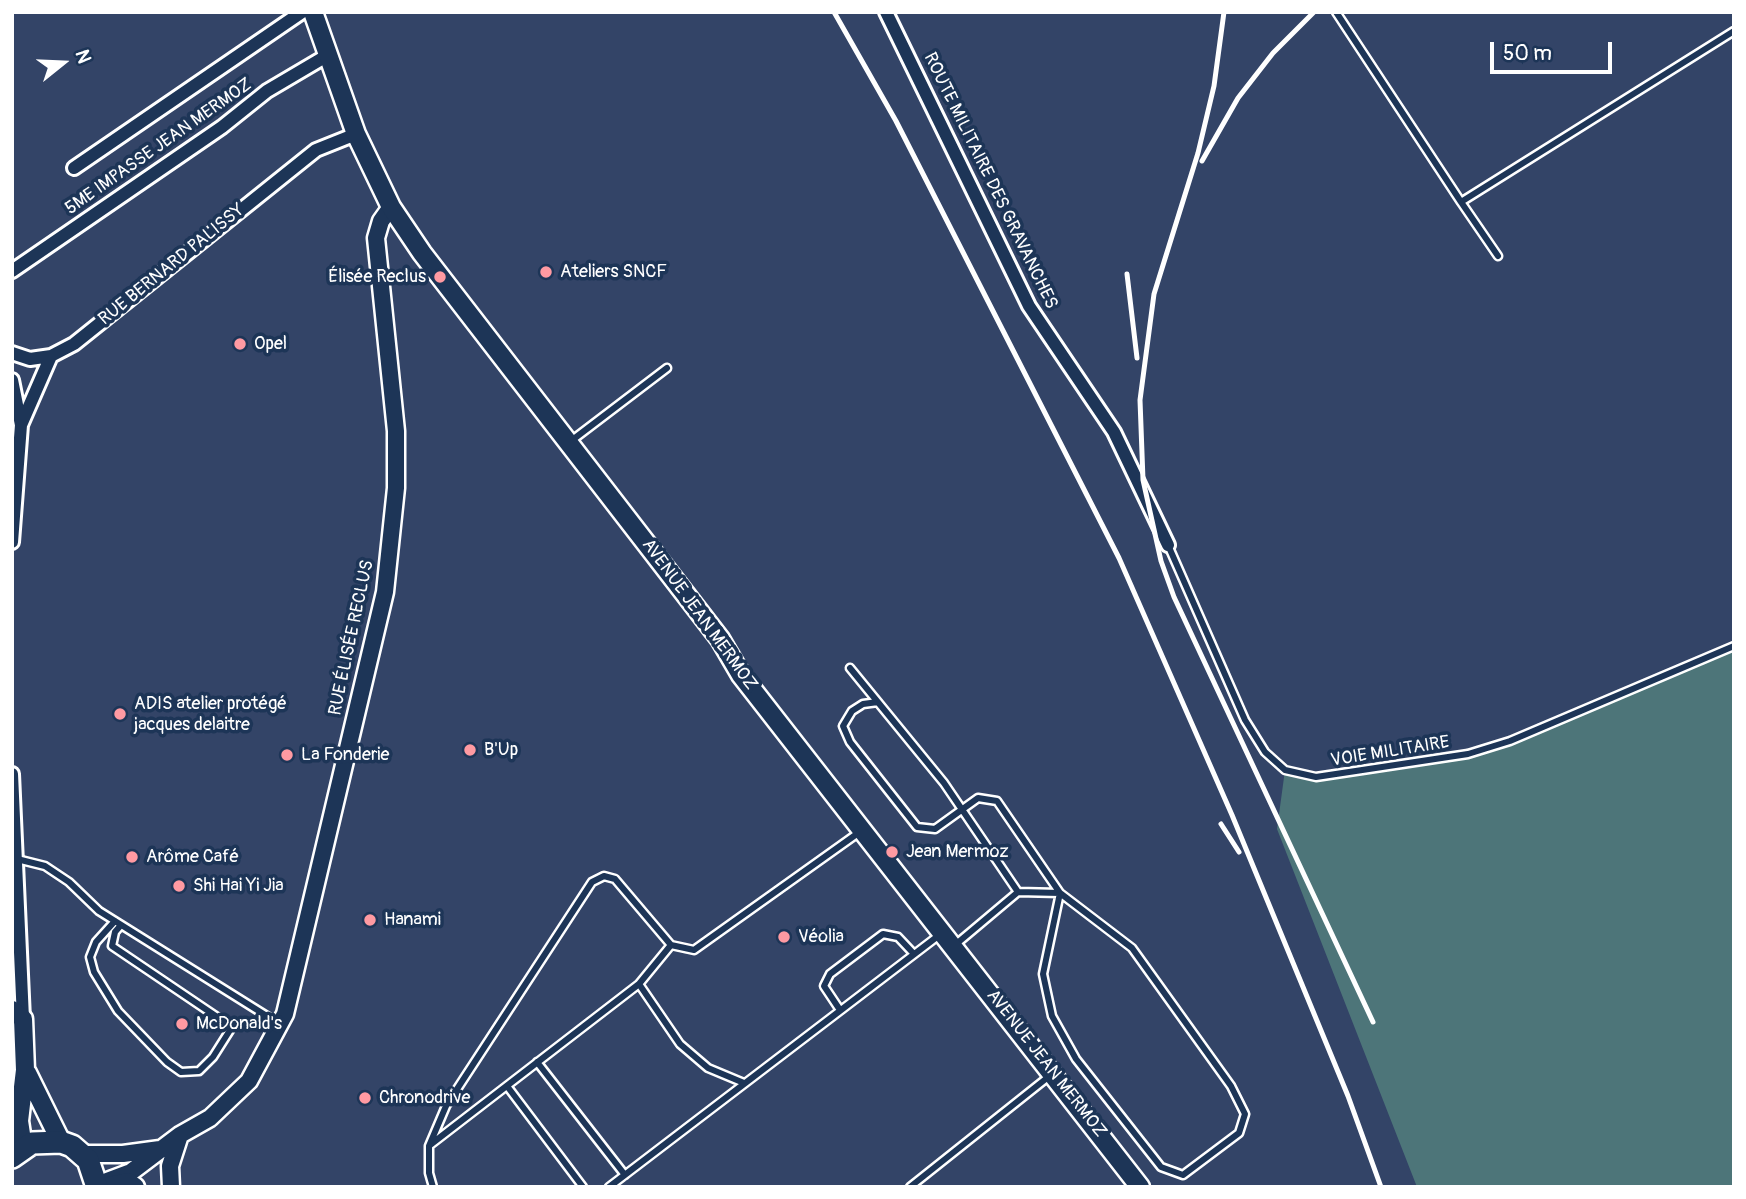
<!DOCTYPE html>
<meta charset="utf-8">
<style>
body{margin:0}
#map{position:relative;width:1746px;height:1199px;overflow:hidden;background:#334467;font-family:Pangolin,sans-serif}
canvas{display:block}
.frame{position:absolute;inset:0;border:14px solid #fff;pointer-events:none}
.north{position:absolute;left:28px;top:28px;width:70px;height:70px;-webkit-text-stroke:5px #1d3557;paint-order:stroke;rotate:72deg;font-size:19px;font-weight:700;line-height:28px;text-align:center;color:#fff}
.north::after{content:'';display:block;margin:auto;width:24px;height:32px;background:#fff;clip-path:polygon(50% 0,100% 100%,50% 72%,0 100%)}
.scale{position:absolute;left:1490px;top:42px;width:122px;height:32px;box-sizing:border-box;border:4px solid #fff;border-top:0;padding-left:9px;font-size:21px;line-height:24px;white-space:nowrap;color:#fff;-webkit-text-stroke:5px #1d3557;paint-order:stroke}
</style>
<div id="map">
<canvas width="1746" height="1199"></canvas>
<div class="frame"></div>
<div class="north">N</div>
<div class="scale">50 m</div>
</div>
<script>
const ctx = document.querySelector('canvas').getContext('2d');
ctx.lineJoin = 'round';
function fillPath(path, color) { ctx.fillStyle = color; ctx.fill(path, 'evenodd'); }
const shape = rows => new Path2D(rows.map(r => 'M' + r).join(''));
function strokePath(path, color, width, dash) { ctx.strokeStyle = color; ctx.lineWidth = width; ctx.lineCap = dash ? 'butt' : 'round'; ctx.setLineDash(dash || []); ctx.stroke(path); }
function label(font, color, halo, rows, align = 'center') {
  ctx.font = font + ' Pangolin,sans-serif'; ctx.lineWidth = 7; ctx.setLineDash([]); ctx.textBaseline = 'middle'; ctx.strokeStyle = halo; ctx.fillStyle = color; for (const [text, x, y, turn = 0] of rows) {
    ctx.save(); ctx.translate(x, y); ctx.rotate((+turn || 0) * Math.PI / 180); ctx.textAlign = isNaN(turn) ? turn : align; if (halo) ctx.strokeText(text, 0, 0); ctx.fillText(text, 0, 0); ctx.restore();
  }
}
fillPath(shape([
 [1734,646,1734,1187,1417,1187,1277,829,1285,770,1316,777,1391,768,1510,741]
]), '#4d7579');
const service = shape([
 [1336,12,1461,202,1734,31],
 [1461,202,1498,256],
 [571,441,667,368],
 [1168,545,1245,720,1265,752,1285,770,1316,777,1468,754,1510,741,1734,646],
 [850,668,944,783,1018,892],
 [878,702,863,704,852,711,843,726,850,742,917,827,935,829,978,798,997,801,1060,893,1043,974,1052,1016,1076,1059,1161,1167,1183,1175,1239,1133,1245,1114,1231,1086,1132,948,1060,893,1018,892,955,945],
 [17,859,45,866,69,882,99,911,278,1023],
 [115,921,96,942,90,957,94,972,118,1011,167,1062,181,1072,199,1071,213,1057,232,1027,112,946,115,932,121,925],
 [671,945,639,984,680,1044,708,1068,744,1083],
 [840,1010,824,986,830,974,883,934,898,937,914,954],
 [537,1062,625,1175],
 [507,1086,583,1187],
 [430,1145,639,984],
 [433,1187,429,1173,429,1146,446,1106,592,882,604,876,615,879,671,945,694,950,861,831],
 [609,1187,942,933],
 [910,1187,1052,1074]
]);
const minor = shape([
 [886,12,1029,306,1114,432,1168,545],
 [74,168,302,12],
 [12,271,222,127,267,91,328,55],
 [12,353,30,359,51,356,74,344,316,150,356,134],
 [12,380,21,425,12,542],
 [21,425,51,356],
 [12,774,23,1019]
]);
const tertiary = shape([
 [83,1154,123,1154,160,1149],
 [107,1181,131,1172,180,1135,210,1118,249,1081,285,1014,385,592,396,488,396,431,376,238,381,221,391,207],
 [171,1187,170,1166,180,1135]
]);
const secondary = shape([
 [313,12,356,134,391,207,422,253,720,639,741,675,1140,1187],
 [12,1010,23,1019,25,1070,19,1121,23,1147],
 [27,1073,61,1142],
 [103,1187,128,1182,135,1187]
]);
const primary = shape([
 [12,1157,32,1143,61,1142,72,1146,88,1160,97,1187]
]);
strokePath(service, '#fff', 11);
strokePath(minor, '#fff', 18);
strokePath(tertiary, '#fff', 21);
strokePath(secondary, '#fff', 23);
strokePath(primary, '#fff', 26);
strokePath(service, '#1d3557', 6);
strokePath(minor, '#1d3557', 12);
strokePath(tertiary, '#1d3557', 16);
strokePath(secondary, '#1d3557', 18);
strokePath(primary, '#1d3557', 21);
strokePath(shape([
 [834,12,896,121,1119,558,1232,815,1348,1096,1381,1187],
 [1224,12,1214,86,1198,153,1154,294,1140,400,1143,480,1161,561,1174,597,1373,1022],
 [1202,161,1238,98,1273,53,1314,12],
 [1127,274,1137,358],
 [1221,824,1239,852]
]), '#fff', 5);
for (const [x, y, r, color] of [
 [546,272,7,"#ff9aa2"],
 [440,277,7,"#ff9aa2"],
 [240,344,7,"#ff9aa2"],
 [120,714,7,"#ff9aa2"],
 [470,750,7,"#ff9aa2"],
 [287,755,7,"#ff9aa2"],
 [892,852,7,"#ff9aa2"],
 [132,857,7,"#ff9aa2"],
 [179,886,7,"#ff9aa2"],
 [370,920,7,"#ff9aa2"],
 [784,937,7,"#ff9aa2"],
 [182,1024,7,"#ff9aa2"],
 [365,1098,7,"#ff9aa2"]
]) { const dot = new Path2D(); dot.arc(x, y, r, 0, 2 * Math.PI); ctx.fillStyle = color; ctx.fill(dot); strokePath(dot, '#1d3557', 2.5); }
label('18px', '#fff', '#1d3557', [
 ["5ME IMPASSE JEAN MERMOZ",159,147,-35],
 ["ROUTE MILITAIRE DES GRAVANCHES",990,181,64],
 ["RUE BERNARD PALISSY",172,265,-39],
 ["AVENUE JEAN MERMOZ",699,615,54],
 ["RUE ÉLISÉE RECLUS",352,638,-78],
 ["VOIE MILITAIRE",1390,752,-9],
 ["AVENUE JEAN MERMOZ",1046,1064,52]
]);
label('18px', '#fff', '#1d3557', [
 ["Ateliers SNCF",560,272],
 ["Élisée Reclus",426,277,"right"],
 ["Opel",254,344],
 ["ADIS atelier protégé",134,704],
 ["jacques delaitre",134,725],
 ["B'Up",484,750],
 ["La Fonderie",301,755],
 ["Jean Mermoz",906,852],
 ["Arôme Café",146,857],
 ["Shi Hai Yi Jia",193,886],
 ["Hanami",384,920],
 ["Véolia",798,937],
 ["McDonald's",196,1024],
 ["Chronodrive",379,1098]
], 'left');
</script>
